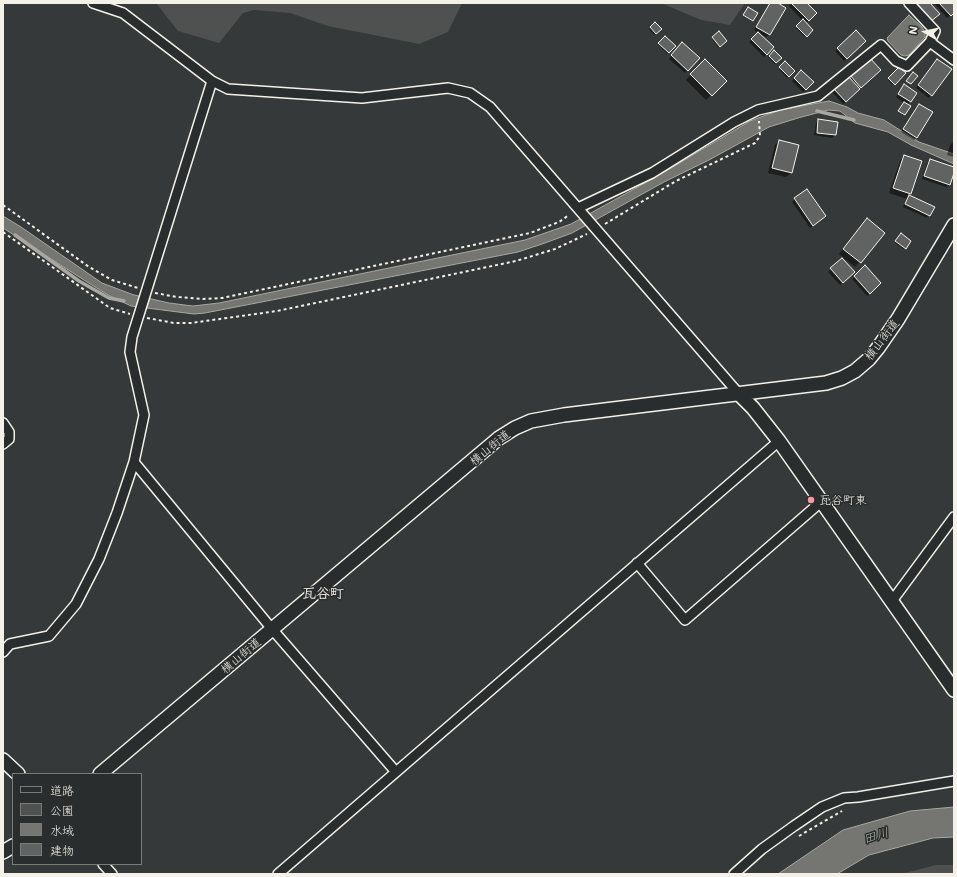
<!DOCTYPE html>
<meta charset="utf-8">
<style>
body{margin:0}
#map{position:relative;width:957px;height:877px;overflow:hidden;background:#363939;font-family:Mali,"Klee One",sans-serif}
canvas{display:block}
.frame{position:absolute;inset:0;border:4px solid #f4f1e8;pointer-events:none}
.legend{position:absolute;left:12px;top:773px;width:130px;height:92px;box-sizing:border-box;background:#2a2d2e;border:1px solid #7b7b78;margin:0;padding:5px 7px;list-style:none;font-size:12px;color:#f4f1e8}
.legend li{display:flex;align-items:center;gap:8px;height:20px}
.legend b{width:20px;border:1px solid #7b7b78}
.north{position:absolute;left:905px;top:12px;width:40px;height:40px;-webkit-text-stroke:3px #2a2d2e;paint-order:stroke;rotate:279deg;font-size:11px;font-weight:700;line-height:16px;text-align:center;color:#f4f1e8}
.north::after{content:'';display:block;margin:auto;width:14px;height:18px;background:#f4f1e8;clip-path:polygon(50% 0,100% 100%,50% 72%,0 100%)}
</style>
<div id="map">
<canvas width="957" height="877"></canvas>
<div class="frame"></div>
<ul class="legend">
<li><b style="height:5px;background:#2a2d2e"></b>道路</li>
<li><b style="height:11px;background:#4e514f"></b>公園</li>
<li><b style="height:11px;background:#757572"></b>水域</li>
<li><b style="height:11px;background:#616362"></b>建物</li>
</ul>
<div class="north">N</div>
</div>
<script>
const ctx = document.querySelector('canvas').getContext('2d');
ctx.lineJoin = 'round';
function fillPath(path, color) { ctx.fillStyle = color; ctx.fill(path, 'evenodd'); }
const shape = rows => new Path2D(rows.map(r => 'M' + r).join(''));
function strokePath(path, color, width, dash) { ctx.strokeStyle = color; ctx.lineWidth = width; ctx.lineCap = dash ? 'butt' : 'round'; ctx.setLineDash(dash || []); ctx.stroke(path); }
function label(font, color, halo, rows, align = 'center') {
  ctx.font = font + ' Mali,"Klee One",sans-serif'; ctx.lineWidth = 3; ctx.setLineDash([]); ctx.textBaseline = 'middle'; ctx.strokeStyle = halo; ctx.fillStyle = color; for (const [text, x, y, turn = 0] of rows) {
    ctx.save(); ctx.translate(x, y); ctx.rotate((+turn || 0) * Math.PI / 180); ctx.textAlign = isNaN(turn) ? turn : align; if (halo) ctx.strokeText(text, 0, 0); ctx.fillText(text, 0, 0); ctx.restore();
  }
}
fillPath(shape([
 [156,3,462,3,448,32,419,44,328,26,290,13,254,10,243,13,219,43,178,31],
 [661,3,745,3,730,25,701,20],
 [936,865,954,865,954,874,901,874]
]), '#4e514f');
const water = shape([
 [909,15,922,27,925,33,925,37,909,55,905,56,901,55,888,41,887,38,909,15],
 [829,101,847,107,858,113,884,120,919,142,954,154,954,164,911,145,888,132,855,123,840,111,828,110,798,118,769,127,709,160,664,182,572,233,545,243,518,252,205,313,194,314,131,306,110,296,87,282,3,228,3,216,21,227,102,283,134,295,169,303,193,306,219,303,525,240,571,224,661,174,750,121,780,110,829,101],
 [954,807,954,837,933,838,869,855,837,874,778,874,843,830,910,811,954,807]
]);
fillPath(water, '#757572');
strokePath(water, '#a8a7a1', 1);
fillPath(shape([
 [770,3,776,3,785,8,769,35,766,37,760,35,773,47,764,57,749,42,758,33,754,30],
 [793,3,806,3,816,13,806,23,812,30,805,37,796,28,803,21,789,6],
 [934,3,952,3,954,5,954,11,947,18],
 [747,9,752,20,751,21,743,16],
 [655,24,660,29,654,35,649,29],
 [856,31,865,41,844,61,835,51],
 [719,33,725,41,718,47,712,39],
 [665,37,674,46,667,54,658,44],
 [682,43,698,58,685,73,669,59],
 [774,52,780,58,775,64,768,57],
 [869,59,877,73,843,104,832,92],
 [705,60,725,81,706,100,686,80],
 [785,63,793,71,787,78,779,69],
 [934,63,931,95,929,98,916,88],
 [899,68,905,73,893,85,888,80],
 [801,72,813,82,803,92,792,81],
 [902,88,916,93,907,105,903,115,898,112,904,103,896,97],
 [919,105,916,137,914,140,901,132],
 [819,120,835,135,832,138,814,135,816,123],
 [779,141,798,145,791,173,786,177,768,173,775,145],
 [953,142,954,142,954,157,947,155,950,145],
 [904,156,921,162,910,194,908,196,933,207,927,218,903,207,907,199,889,193,900,161],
 [930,160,954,168,949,185,946,187,922,179,927,163],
 [806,190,822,219,810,228,792,202],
 [862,224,883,233,855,267,839,254],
 [900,236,905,248,904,249,895,243],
 [842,259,853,272,840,285,828,272],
 [865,267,880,283,867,296,852,279]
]), '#0007');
strokePath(shape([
 [817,111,854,120],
 [15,235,79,281,109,298,124,301]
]), '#a8a7a1', 3.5);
const building = shape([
 [770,3,778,3,786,8,770,35,756,27,770,3],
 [791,3,807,3,817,13,809,21,791,3],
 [914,3,930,3,940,14,930,22,914,3],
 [939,3,954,3,954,13,951,16,939,3],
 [748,7,758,13,753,21,743,15,748,7],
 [803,19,813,30,807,37,796,26,803,19],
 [655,22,662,29,656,34,650,27,655,22],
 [856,30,866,41,847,59,837,48,856,30],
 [719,31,727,41,720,47,712,37,719,31],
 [758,32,774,47,767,55,751,39,758,32],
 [665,36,676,46,669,53,658,43,665,36],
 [682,42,700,58,688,71,671,55,682,42],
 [774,50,782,58,776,63,769,56,774,50],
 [869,57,881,70,861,88,850,75,869,57],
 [705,59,727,81,712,96,690,74,705,59],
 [937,59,952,69,932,96,918,85,937,59],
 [785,61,795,71,789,77,779,67,785,61],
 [899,67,906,73,895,85,888,78,899,67],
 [801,70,814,82,806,90,794,78,801,70],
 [913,72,918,76,911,84,906,81,913,72],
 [848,76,860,89,846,102,834,89,848,76],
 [904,84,917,93,911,102,898,94,904,84],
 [904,102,911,106,905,115,898,111,904,102],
 [919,104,933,112,917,138,903,129,919,104],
 [818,119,838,122,836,135,817,133,818,119],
 [779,140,799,145,792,173,772,168,779,140],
 [904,155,922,161,911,194,893,188,904,155],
 [930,159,954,167,954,173,950,185,924,176,930,159],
 [807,189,826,216,813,226,794,198,807,189],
 [909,195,935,207,930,216,905,204,909,195],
 [867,218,885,233,861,263,843,249,867,218],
 [901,233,911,241,906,249,895,241,901,233],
 [842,258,855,272,843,283,830,268,842,258],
 [865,265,881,283,870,294,854,276,865,265]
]);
fillPath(building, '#616362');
strokePath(building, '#f4f1e8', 1);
const street = shape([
 [93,3,123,13,212,81,228,89,362,98,448,88,470,93,490,107,739,394],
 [909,3,935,31,930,42],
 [578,208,652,173,734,122,758,110,818,96,881,45,896,61,907,66,930,42,954,60],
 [3,423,9,432,9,439,3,444],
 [134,462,272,629,396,772],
 [637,563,685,620,822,501],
 [892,601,954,517],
 [3,652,10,644,49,636,76,604,99,559,117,513,134,462,144,415,130,352,132,337,212,81],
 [103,864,112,874],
 [278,874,779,441],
 [734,874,762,849,794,826,822,807,844,798,858,797,954,781]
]);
const secondary = shape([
 [739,394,753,408,779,441,954,690],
 [3,760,18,774],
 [100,774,499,438,515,428,531,421,564,415,826,383,842,378,855,371,869,359,878,348,898,319,954,225],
 [3,852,13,846]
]);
strokePath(street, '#f4f1e8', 12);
strokePath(secondary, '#f4f1e8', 16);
strokePath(shape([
 [3,205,89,267,112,280,138,288],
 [605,224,676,181,755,143,760,136,759,121],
 [3,232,110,308,130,314],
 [155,293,177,297,203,299,222,298,530,233,559,222,569,215],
 [147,318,174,323,191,323,277,311,516,261,555,249,587,234],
 [799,836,842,811]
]), '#f4f1e8', 2, [3, 3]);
strokePath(street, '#2a2d2e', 9);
strokePath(secondary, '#2a2d2e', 13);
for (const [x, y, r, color] of [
 [811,500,4,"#ff9aa2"]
]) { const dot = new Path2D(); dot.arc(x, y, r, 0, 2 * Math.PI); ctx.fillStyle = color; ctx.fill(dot); strokePath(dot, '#2a2d2e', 1.5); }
label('12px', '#f4f1e8', '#2a2d2e', [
 ["横山街道",882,340,-52],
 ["横山街道",490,448,-39],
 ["横山街道",241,656,-40]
]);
label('12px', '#f4f1e8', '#2a2d2e', [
 ["瓦谷町東",819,500]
], 'left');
label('italic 13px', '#b4b3ad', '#2a2d2e', [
 ["田川",876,836,-17]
]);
label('bold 14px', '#f4f1e8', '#2a2d2e', [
 ["瓦谷町",323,594]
]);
</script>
